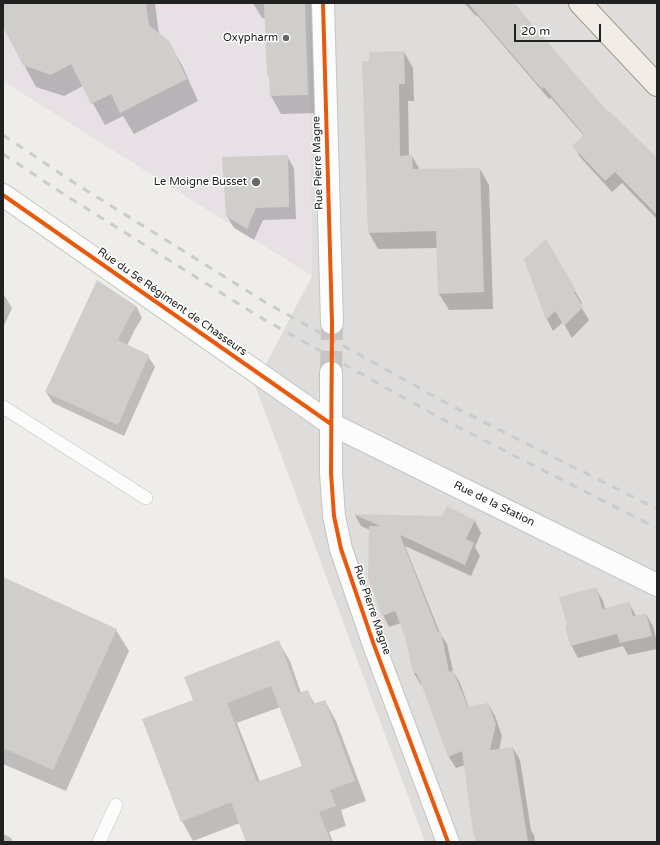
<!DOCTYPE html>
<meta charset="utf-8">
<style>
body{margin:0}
#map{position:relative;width:660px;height:845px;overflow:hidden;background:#efedea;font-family:"Varela Round",sans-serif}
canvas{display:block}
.frame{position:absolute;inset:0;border:4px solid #212121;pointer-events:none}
.scale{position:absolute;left:514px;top:24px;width:87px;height:18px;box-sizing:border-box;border:2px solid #212121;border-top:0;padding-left:5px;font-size:12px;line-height:14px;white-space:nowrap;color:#212121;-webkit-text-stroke:3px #fff;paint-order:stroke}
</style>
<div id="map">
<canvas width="660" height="845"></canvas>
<div class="frame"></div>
<div class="scale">20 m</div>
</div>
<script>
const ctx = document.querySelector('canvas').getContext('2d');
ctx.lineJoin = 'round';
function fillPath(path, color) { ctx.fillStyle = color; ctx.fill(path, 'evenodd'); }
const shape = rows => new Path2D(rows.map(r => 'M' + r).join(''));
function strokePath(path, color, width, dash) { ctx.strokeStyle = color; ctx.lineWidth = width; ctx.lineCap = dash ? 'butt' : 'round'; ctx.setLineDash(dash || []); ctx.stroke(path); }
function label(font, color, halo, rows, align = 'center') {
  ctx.font = font + ' "Varela Round",sans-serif'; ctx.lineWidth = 3; ctx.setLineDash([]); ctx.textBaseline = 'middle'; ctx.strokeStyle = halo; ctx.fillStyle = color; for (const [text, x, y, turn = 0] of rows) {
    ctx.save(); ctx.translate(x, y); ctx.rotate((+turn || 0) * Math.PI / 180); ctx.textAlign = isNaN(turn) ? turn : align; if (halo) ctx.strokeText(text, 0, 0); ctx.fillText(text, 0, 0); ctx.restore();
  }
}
fillPath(shape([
 [309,3,657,3,657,842,425,842,255,385,312,276]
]), '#dedddb');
fillPath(shape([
 [3,3,309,3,312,276,3,81]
]), '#e7e0e4');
fillPath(shape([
 [3,3,155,3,159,35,169,43,182,65,198,101,134,134,123,116,105,125,83,86,64,96,36,87,4,28,3,29],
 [253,3,313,3,318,113,281,114,271,96,270,79,268,74,265,18,262,18],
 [464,3,511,3,608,114,657,159,657,219,622,183,612,192,580,157,574,146,584,136,551,98,549,99,477,15,476,16],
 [404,52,413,68,414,101,408,101,409,156,412,156,420,170,480,169,489,185,493,309,449,310,439,294,437,248,378,249,369,233,370,62],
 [287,156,294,168,296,219,263,220,254,240,234,228,227,216],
 [545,240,582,303,580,305,589,320,572,338,563,322,553,331,547,319],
 [3,293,12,308,3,328],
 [136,306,142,318,134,331,127,346,148,356,155,367,124,436,53,403,46,392],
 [447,508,475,521,481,533,475,547,480,556,471,576,405,546,440,633,447,644,453,671,460,683,469,708,488,704,495,716,502,736,499,750,513,748,520,760,531,830,534,835,535,842,477,842,465,765,456,768,449,757,423,684,421,685,414,673,406,636,401,623,389,627,383,615,370,530,361,526,355,515,442,517],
 [3,578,116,630,129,651,66,791,3,764],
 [596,588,603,601,605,609,629,603,636,616,646,614,653,626,657,642,657,649,628,655,623,646,578,658,571,645],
 [278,641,290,661,301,693,307,691,315,704,325,701,336,721,366,801,341,810,346,826,329,832,333,842,247,842,240,823,193,841,182,821,195,700],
 [280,707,303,766,260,782,237,723],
 [3,834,11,838,13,842,3,842]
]), '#0003');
fillPath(shape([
 [3,3,146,3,149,25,170,42,187,79,120,113,111,94,91,104,71,64,51,75,23,65,3,27],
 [264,3,305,3,308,95,270,96,269,74,267,74],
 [468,3,514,3,608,112,609,111,657,158,657,215,615,172,605,181,572,146,584,135,544,87,542,89],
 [404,51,405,84,399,84,400,156,412,155,413,169,480,168,484,292,438,294,436,231,368,233,362,61,369,61,369,52],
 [288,155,289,207,256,208,247,229,226,216,222,157],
 [546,239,576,290,574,292,583,307,564,326,555,311,546,320,524,259],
 [97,280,136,306,128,319,118,340,149,355,118,425,45,392],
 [447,506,475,520,466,539,474,543,465,565,400,535,438,632,441,631,449,672,453,670,468,707,488,703,496,724,490,750,513,747,528,842,476,842,473,832,462,751,448,757,421,683,416,673,413,673,405,636,395,611,382,616,368,578,369,526,380,526,353,514,442,516],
 [3,577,117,629,53,770,3,748],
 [597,587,602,609,629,602,633,616,646,613,652,636,620,643,617,634,570,646,565,626,567,625,559,597],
 [279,640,298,693,308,690,313,704,325,700,355,781,330,790,336,806,319,812,331,842,246,842,231,802,181,822,142,719,193,700,184,677],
 [271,686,302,766,257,782,227,703]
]), '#d0cecb');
strokePath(shape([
 [331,373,332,323]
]), '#c6c4c2', 22, [22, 11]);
const lane = shape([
 [3,407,146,498],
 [99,842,116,805]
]);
const street = shape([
 [323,3,332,323],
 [3,195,331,424,657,585],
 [331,373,331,473,334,516,341,549,374,645,448,842]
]);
const primary = shape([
 [580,3,657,85]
]);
strokePath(lane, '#c5c4c2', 14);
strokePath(street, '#c5c4c2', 24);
strokePath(primary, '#a39989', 24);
strokePath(lane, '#fdfcfc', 13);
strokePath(street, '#fdfcfc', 22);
strokePath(primary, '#f1ece7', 22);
strokePath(shape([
 [3,135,73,182,265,302,448,404,657,509],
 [3,154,62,193,258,316,440,418,657,528]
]), '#cbcbcb', 3, [8, 8]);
strokePath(shape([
 [323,3,332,323,331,473,334,516,341,549,374,645,448,842],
 [3,195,331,424]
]), '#e8590c', 4);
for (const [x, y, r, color] of [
 [286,38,4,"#696867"],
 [256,182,5,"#696867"]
]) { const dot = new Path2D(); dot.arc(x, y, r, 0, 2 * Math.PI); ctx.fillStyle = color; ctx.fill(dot); strokePath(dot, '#fff', 1.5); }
label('11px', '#212121', '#fff', [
 ["Oxypharm",278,38],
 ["Le Moigne Busset",247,182]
], 'right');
label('11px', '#212121', '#fff', [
 ["Rue Pierre Magne",318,163,-92],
 ["Rue du 5e Régiment de Chasseurs",172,302,35],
 ["Rue de la Station",494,504,26],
 ["Rue Pierre Magne",372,610,71]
]);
</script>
